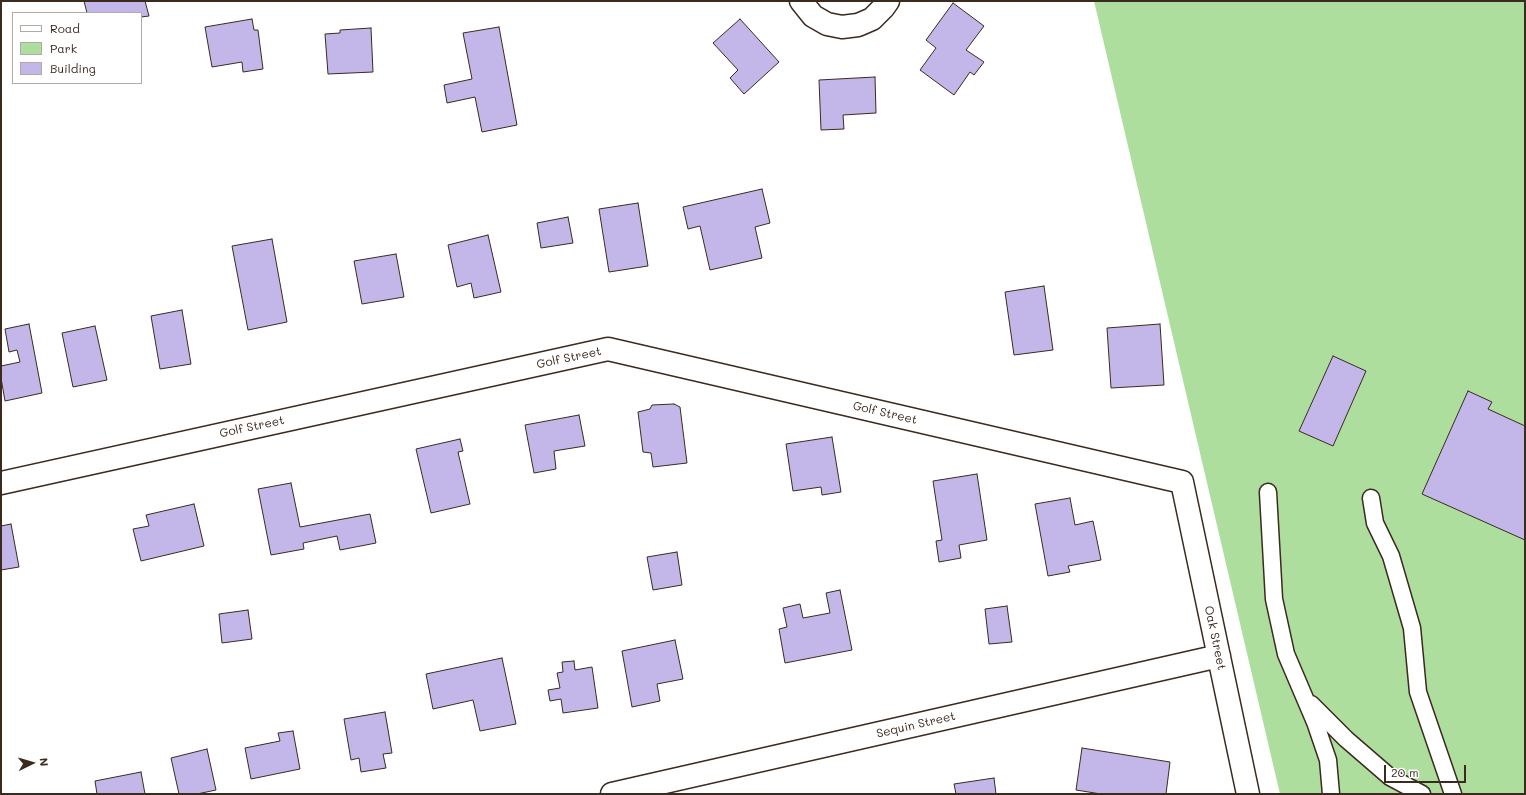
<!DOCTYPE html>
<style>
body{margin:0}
#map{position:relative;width:1526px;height:795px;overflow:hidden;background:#fff;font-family:Mali,sans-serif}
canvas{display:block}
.frame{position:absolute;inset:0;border:2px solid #3b2a1e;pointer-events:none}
.legend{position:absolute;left:12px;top:12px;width:130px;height:72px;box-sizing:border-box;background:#fff;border:1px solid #b1aaa5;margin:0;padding:5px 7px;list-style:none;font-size:12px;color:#3b2a1e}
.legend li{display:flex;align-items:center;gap:8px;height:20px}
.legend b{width:20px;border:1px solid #b1aaa5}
.north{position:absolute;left:12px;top:743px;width:40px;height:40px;-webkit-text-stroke:3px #fff;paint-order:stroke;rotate:85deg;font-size:11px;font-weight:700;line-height:16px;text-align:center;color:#3b2a1e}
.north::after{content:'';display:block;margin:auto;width:14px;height:18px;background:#3b2a1e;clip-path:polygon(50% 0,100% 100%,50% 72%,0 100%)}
.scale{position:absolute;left:1384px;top:765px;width:82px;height:18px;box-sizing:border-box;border:2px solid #3b2a1e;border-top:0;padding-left:5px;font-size:12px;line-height:14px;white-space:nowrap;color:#3b2a1e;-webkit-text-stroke:3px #fff;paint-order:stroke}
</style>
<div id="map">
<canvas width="1526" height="795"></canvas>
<div class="frame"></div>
<ul class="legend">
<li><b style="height:5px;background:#fff"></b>Road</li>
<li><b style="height:11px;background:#aede9e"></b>Park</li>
<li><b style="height:11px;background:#c3b7e9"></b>Building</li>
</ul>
<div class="north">N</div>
<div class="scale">20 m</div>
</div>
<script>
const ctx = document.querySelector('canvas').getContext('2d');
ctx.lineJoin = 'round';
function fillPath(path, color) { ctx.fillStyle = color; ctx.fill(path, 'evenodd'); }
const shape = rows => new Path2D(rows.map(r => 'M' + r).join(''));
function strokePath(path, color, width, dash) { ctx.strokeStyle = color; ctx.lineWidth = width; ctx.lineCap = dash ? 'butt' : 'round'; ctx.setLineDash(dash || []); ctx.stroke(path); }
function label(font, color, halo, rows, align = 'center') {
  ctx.font = font + ' Mali,sans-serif'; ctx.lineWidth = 3.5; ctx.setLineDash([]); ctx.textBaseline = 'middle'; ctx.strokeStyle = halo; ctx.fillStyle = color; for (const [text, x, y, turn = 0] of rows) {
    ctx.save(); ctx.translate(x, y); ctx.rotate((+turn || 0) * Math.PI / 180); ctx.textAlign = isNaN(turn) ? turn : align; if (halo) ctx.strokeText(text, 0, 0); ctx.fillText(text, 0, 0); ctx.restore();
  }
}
fillPath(shape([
 [1094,1,1525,1,1525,794,1280,794]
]), '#aede9e');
const building = shape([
 [84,1,145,1,149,16,141,17,141,13,87,13,84,1],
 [953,3,984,26,966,50,984,62,974,75,970,72,954,95,920,70,936,48,926,40,953,3],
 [252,19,254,30,258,30,263,69,243,72,242,62,212,67,205,27,252,19],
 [740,19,779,62,744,94,730,78,738,70,713,43,740,19],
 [499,27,517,125,482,132,475,97,447,103,444,85,472,79,463,33,499,27],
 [371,28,373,72,328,74,325,34,340,33,340,30,371,28],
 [875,77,876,113,843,115,844,129,821,130,819,80,875,77],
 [762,189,770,223,755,227,762,258,710,270,700,226,688,229,683,207,762,189],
 [638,203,648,266,609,272,599,209,638,203],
 [568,217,573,243,541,248,537,223,568,217],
 [488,235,501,292,474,298,471,283,457,287,448,245,488,235],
 [272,239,287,322,248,330,232,246,272,239],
 [396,254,404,297,362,304,354,261,396,254],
 [1044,286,1053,350,1014,355,1005,292,1044,286],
 [182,310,191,364,160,369,151,316,182,310],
 [29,324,42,393,5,401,1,378,1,366,20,362,17,350,9,352,5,329,29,324],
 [1160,324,1164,385,1111,388,1107,328,1160,324],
 [95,326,107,380,73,387,62,333,95,326],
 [1333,356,1366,371,1333,446,1299,431,1333,356],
 [1468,391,1492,402,1488,409,1525,426,1525,540,1422,494,1468,391],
 [674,404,680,407,687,463,653,467,651,453,643,452,638,412,650,409,652,405,674,404],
 [579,415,585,446,554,451,556,469,534,473,525,425,579,415],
 [832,437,841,492,822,495,821,487,793,491,786,444,832,437],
 [460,439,463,451,458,452,470,504,431,513,416,449,460,439],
 [977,474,987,540,959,545,961,558,939,562,936,541,942,540,933,481,977,474],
 [291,483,300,527,370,514,376,543,340,550,337,536,303,543,304,549,271,555,258,489,291,483],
 [1070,498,1075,525,1093,521,1101,560,1068,566,1070,572,1048,576,1035,504,1070,498],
 [194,504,204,546,141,561,133,529,149,526,146,515,194,504],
 [11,524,19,567,1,570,1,526,11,524],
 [677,552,682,585,653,590,647,557,677,552],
 [840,590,852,650,785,663,779,629,787,627,783,608,800,604,803,618,830,613,826,593,840,590],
 [1007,606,1012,642,989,644,985,609,1007,606],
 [248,610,252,639,222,643,219,614,248,610],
 [675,640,683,679,657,684,660,701,632,707,622,651,675,640],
 [502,658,516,724,480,731,473,700,433,709,426,674,502,658],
 [574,661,575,670,592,667,598,708,563,713,561,699,550,701,548,690,560,688,557,673,563,672,562,662,574,661],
 [385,712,392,753,383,754,386,768,361,772,359,758,351,760,344,719,385,712],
 [293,731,300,769,251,779,245,748,280,741,278,733,293,731],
 [1082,748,1170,762,1166,794,1101,794,1076,790,1082,748],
 [207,749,216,790,197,794,179,794,171,758,207,749],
 [141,772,145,794,97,794,95,781,141,772],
 [994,778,996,794,956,794,954,784,994,778]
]);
fillPath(building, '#c3b7e9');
strokePath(building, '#3b2a1e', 1);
const service = shape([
 [1268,492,1274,599,1286,654,1315,722,1328,760,1331,794],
 [1371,498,1375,523,1391,556,1412,628,1418,692,1453,794],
 [1311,704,1346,739,1390,777,1422,794]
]);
const minor = shape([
 [801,1,813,16,827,24,842,27,858,25,872,19,883,8,888,1],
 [1,483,608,349,1182,482,1248,794],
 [612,794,1219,656]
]);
strokePath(service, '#3b2a1e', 19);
strokePath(minor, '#3b2a1e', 25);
strokePath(service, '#fff', 16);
strokePath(minor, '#fff', 22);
label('12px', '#3b2a1e', '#fff', [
 ["Golf Street",569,358,-12],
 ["Golf Street",885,413,13],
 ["Golf Street",252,427,-12],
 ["Oak Street",1215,638,78],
 ["Sequin Street",916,725,-13]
]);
</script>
